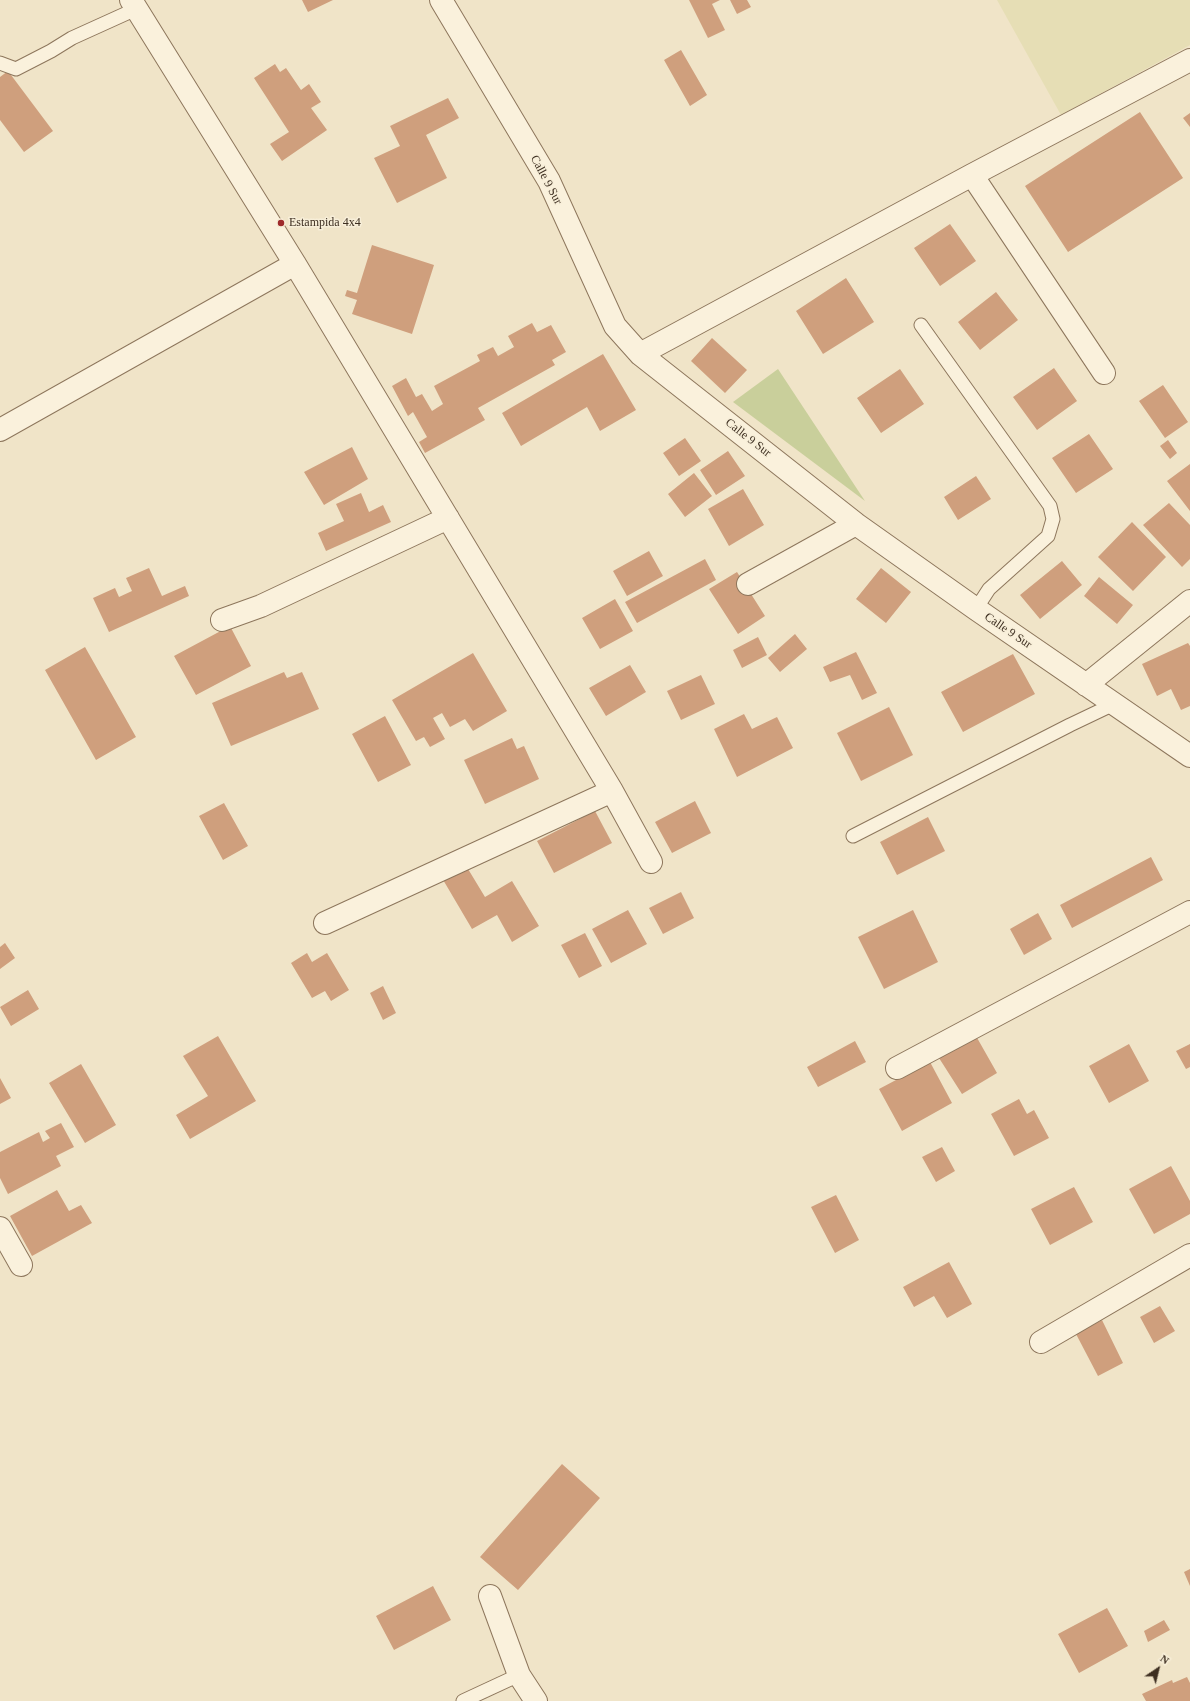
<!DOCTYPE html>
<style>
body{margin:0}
#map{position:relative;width:1190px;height:1701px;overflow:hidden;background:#f0e4c8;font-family:Georgia,serif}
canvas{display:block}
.north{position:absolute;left:1138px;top:1649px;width:40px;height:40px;-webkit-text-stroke:3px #f7eed8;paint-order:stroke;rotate:35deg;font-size:11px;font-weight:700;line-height:16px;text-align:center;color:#3d2e20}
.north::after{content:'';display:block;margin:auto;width:14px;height:18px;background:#3d2e20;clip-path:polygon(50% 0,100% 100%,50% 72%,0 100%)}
</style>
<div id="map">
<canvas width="1190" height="1701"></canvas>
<div class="north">N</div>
</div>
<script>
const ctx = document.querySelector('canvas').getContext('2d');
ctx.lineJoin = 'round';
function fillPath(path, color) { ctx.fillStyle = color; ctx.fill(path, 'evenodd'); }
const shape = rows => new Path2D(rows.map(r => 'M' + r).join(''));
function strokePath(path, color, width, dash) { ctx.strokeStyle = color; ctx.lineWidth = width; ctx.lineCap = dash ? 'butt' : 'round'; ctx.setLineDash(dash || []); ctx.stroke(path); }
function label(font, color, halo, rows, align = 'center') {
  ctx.font = font + ' Georgia,serif'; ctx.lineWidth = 3; ctx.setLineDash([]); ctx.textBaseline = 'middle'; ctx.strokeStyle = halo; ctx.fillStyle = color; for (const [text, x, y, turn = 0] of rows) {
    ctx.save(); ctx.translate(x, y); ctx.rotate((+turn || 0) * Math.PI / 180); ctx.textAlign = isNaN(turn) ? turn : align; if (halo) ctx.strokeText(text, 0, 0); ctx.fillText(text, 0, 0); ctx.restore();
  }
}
fillPath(shape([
 [997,0,1190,0,1190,45,1061,115]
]), '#e6deb5');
fillPath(shape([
 [778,369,865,501,733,402]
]), '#c9cf9b');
fillPath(shape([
 [302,0,333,0,308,12],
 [689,0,720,0,712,4,725,30,708,38],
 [730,0,747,0,751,7,737,14],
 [681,50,707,95,690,106,664,60],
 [275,64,280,72,286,68,301,90,309,84,321,102,311,108,327,130,282,161,270,144,289,132,254,78],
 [8,71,53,131,24,152,0,120,0,77],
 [448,98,459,118,426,135,447,178,397,203,374,158,400,146,390,126],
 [1140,112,1183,178,1068,252,1025,186],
 [1190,113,1190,127,1183,118],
 [950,224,976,261,940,286,914,248],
 [372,245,434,265,412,334,352,314,357,300,345,296,347,290,357,293],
 [846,278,874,322,823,354,796,311],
 [996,292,1018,320,980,350,958,322],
 [532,323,537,332,551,325,566,352,552,360,555,365,478,408,485,420,425,453,419,442,427,437,413,412,408,416,392,386,406,378,416,397,422,394,432,411,443,404,434,386,480,361,477,355,493,347,498,356,514,347,508,336],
 [712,338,747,370,725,393,691,361],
 [603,354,636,410,600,431,587,407,521,446,502,413],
 [1054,368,1077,401,1037,430,1013,397],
 [900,369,924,404,881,433,857,398],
 [1163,385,1188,422,1165,438,1139,401],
 [1089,434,1113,469,1076,493,1052,458],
 [685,438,701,461,679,476,663,453],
 [1168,440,1177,453,1170,459,1160,446],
 [352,447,368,479,324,505,304,472],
 [728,451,745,476,716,495,700,470],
 [1190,464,1190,511,1167,481],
 [694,473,712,496,685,517,668,494],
 [976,476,991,499,958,520,944,497],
 [743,489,764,525,729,546,708,509],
 [361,493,369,512,383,505,391,522,326,551,318,533,344,521,336,504],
 [1169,503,1190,525,1190,559,1182,567,1143,525],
 [1132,522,1166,557,1133,591,1098,557],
 [649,551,663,576,627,596,613,571],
 [705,559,716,580,637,623,625,602],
 [1062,561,1082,585,1040,619,1020,595],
 [149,568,162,596,185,586,189,596,109,632,93,598,115,588,119,597,132,591,126,578],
 [881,568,911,592,886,623,856,599],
 [737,572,765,616,738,634,709,589],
 [1099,577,1133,605,1117,624,1084,596],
 [615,599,633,631,600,649,582,618],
 [230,626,251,666,196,695,174,656],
 [795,634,807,649,780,672,768,658],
 [758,637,767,655,742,668,733,650],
 [1188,643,1190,646,1190,706,1181,710,1171,689,1157,696,1142,664],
 [85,647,136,737,96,760,45,670],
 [856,652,877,693,862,700,850,675,830,682,823,667],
 [473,653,507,711,473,731,465,719,450,727,442,713,433,718,445,739,430,747,424,737,416,741,392,700],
 [1013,654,1035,694,963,732,941,692],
 [630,665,646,692,606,716,589,688],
 [284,672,287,678,302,672,319,709,231,746,212,703],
 [701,675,715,704,681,720,667,691],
 [889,707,913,755,861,781,837,733],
 [744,714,752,729,777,717,793,748,737,777,714,729],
 [385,716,411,765,378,782,352,734],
 [512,738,517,749,524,746,539,779,485,804,464,760],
 [695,801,711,833,672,853,655,822],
 [224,803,248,846,223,860,199,816],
 [595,811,612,843,554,873,537,841],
 [928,817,945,851,897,875,880,842],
 [1151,857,1163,880,1072,928,1060,905],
 [465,864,485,897,512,881,539,926,512,942,497,915,472,929,442,878],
 [681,892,694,918,663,934,649,908],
 [628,910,647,944,611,963,592,929],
 [913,910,938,962,884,989,858,937],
 [1038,913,1052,939,1024,955,1010,929],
 [585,933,602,966,579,978,561,945],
 [5,943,15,958,0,969,0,947],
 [307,953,312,962,327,953,349,990,331,1001,325,991,312,998,291,963],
 [383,986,396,1013,383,1020,370,993],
 [28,990,39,1009,11,1026,0,1007],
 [218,1036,256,1101,190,1139,176,1115,208,1096,183,1056],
 [976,1036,997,1073,962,1094,939,1058],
 [855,1041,866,1062,818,1087,807,1067],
 [1129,1044,1149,1081,1109,1103,1089,1066],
 [1190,1044,1190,1067,1186,1069,1176,1051],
 [930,1062,952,1103,902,1131,879,1089],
 [81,1064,116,1125,85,1143,49,1083],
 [0,1078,11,1098,0,1104],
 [1019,1099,1027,1114,1034,1110,1049,1138,1014,1156,991,1114],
 [61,1123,74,1147,56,1156,61,1166,8,1194,0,1178,0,1152,39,1132,43,1142,50,1138,45,1131],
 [942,1147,955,1171,936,1182,922,1157],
 [1171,1166,1190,1201,1190,1214,1154,1234,1129,1189],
 [1074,1187,1093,1222,1050,1245,1031,1209],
 [57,1190,69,1211,81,1205,92,1223,32,1256,10,1216],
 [836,1195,859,1240,835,1253,811,1207],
 [949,1262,972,1304,947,1318,934,1296,914,1307,903,1287],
 [1160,1306,1175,1331,1154,1343,1140,1317],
 [1102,1320,1123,1363,1098,1376,1076,1334],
 [562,1464,600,1498,518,1590,480,1557],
 [1190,1569,1190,1586,1184,1572],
 [433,1586,451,1620,394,1650,376,1616],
 [1107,1608,1128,1646,1079,1673,1058,1634],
 [1164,1620,1170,1630,1148,1642,1144,1631],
 [1187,1677,1190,1683,1190,1701,1146,1701,1142,1694,1172,1680,1173,1683]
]), '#cf9f7d');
const lane = shape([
 [0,63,16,69,51,51,72,38,136,9],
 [921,325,1050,506,1053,519,1048,536,989,589,976,609],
 [853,836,1070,725,1114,704],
 [463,1701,519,1675]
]);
const street = shape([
 [131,0,295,264,612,791,651,862],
 [441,0,549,181,615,326,640,354,856,524,976,609,1190,756],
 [972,175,1104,373],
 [640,354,972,175,1190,60],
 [0,430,295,264],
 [748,584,856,524],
 [222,620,261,606,448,518],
 [1086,685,1190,601],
 [325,923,612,791],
 [897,1068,1190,912],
 [0,1228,21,1265],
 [1041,1342,1190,1255],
 [490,1596,519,1675,536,1701]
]);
strokePath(lane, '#8d765c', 15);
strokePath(street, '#8d765c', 24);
strokePath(lane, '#faf1dc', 13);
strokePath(street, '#faf1dc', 22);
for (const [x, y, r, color] of [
 [281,223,4,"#9e2a2b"]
]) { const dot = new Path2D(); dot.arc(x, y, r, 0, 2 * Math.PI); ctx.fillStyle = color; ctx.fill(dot); strokePath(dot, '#f7eed8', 1.5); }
label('12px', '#3d2e20', '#f7eed8', [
 ["Calle 9 Sur",546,180,62],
 ["Calle 9 Sur",748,438,38],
 ["Calle 9 Sur",1008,631,34]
]);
label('12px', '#3d2e20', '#f7eed8', [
 ["Estampida 4x4",289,223]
], 'left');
</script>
